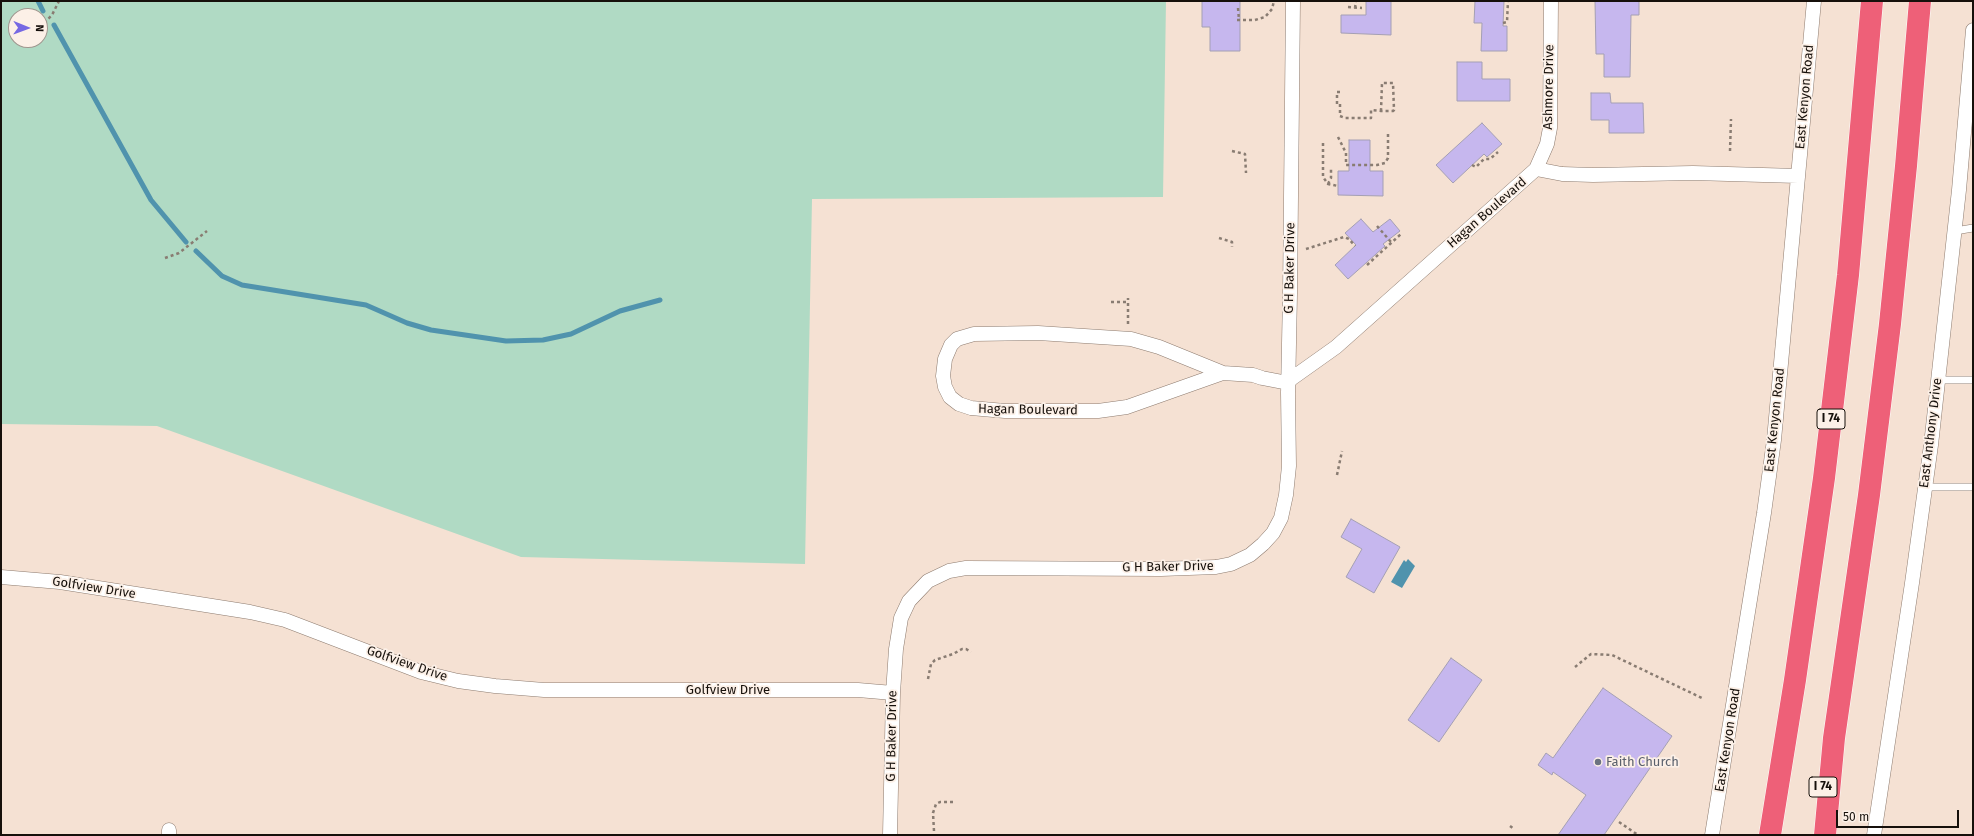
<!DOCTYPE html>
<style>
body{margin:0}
#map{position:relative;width:1974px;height:836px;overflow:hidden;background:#f5e1d3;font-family:"Fira Sans",sans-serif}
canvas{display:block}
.frame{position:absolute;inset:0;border:2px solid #16100b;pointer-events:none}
.north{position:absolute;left:8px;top:8px;width:40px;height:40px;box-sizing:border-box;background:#fcf0e7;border:1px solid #a0968f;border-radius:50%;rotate:91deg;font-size:11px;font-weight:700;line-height:16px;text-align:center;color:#16100b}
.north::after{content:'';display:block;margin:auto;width:14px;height:18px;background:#7668e3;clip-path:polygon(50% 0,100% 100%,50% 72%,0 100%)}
.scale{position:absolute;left:1836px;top:810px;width:123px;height:18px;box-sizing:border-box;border:2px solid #16100b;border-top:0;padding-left:5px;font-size:12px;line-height:14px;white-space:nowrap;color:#16100b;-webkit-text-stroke:3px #fcf0e7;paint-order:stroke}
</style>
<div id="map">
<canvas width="1974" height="836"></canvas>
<div class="frame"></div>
<div class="north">N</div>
<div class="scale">50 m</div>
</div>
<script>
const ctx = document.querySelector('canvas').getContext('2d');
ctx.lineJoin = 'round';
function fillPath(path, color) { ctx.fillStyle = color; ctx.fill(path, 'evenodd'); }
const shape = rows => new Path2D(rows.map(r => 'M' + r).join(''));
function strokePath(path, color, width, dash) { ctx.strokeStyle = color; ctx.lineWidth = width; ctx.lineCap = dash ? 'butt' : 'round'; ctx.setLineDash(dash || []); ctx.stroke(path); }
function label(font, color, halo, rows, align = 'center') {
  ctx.font = font + ' "Fira Sans",sans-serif'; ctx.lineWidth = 3.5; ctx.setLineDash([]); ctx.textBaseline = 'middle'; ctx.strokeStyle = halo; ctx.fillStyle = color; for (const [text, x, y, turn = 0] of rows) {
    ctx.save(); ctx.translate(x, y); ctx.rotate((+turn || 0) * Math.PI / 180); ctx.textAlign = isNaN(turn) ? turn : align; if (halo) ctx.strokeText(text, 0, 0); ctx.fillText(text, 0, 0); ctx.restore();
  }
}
fillPath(shape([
 [1,1,1166,1,1163,197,812,199,805,564,521,557,157,426,1,424],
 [16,16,40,16,40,40,16,40]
]), '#b0dac4');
fillPath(shape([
 [1408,559,1415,566,1402,588,1391,582,1404,560,1406,562]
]), '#5093ad');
strokePath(shape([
 [38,1,43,11],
 [54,25,151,200,186,242],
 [196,251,222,276,242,285,366,305,407,323,431,330,506,341,543,340,571,334,620,311,660,300]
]), '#5093ad', 5);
const building = shape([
 [1202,1,1240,1,1240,51,1210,51,1210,27,1202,27,1202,1],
 [1366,1,1391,1,1391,35,1341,33,1341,15,1366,15,1366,1],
 [1475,1,1504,1,1503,26,1507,26,1507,51,1481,51,1482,23,1474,23,1475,1],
 [1595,1,1639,1,1639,15,1631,15,1630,77,1604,77,1604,54,1596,54,1595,1],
 [1457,62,1482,62,1482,79,1510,79,1510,101,1457,101,1457,62],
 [1591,93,1610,93,1611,103,1643,103,1644,133,1609,133,1609,120,1591,120,1591,93],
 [1482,123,1502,144,1487,157,1484,154,1453,183,1436,165,1482,123],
 [1349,140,1370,140,1370,171,1383,171,1383,196,1338,195,1338,171,1349,171,1349,140],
 [1361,219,1373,232,1390,219,1400,231,1383,244,1385,246,1348,279,1335,265,1356,245,1345,233,1361,219],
 [1351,519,1400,547,1374,593,1346,577,1362,549,1341,537,1351,519],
 [1451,658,1482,680,1439,742,1408,720,1451,658],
 [1603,688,1672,736,1604,835,1558,835,1586,795,1553,772,1552,775,1538,765,1546,753,1553,758,1603,688]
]);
fillPath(building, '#c6b7ee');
strokePath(building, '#a49fb3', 1);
const lane = shape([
 [1955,231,1973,228],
 [1938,380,1973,380],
 [1925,487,1973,487]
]);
const street = shape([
 [1536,169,1562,174,1593,175,1693,173,1798,176],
 [1223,373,1159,347,1131,339,1038,333,974,334,957,339,951,345,945,359,943,376,945,387,950,397,959,404,971,408,1005,411,1098,411,1127,407,1223,373,1253,375,1262,378,1288,383,1291,379,1336,347,1536,169,1547,144,1550,128,1551,1],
 [1,577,60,582,250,612,285,620,421,672,458,681,495,686,544,690,858,690,893,693],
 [169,835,169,830],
 [890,835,893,693,896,649,901,618,909,601,928,581,949,571,966,568,1161,569,1216,567,1231,564,1250,555,1263,544,1273,533,1281,518,1286,495,1289,466,1288,393,1290,294,1293,1],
 [1712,835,1764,513,1774,440,1814,1],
 [1874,835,1912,583,1931,445,1959,190,1973,30]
]);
const highway = shape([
 [1770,835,1795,680,1824,478,1848,275,1872,1],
 [1825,835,1834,738,1869,495,1890,324,1906,166,1920,1]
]);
strokePath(lane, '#8d7b6f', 8);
strokePath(street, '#8d7b6f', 15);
strokePath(highway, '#fff', 23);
strokePath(shape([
 [1348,7,1362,8],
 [1238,8,1239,20],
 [1355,8,1356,1],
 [1237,20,1255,20,1265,17,1272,9,1274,1],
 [1503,23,1507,22,1508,1],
 [40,27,52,15,59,1],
 [1337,104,1337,92,1343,92],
 [1340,104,1340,116,1345,118,1371,118,1371,110,1381,111,1393,111,1394,110,1393,83,1382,83,1381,111],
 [1338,137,1346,153,1346,165,1377,165,1385,163,1388,158,1388,132],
 [1323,143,1323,177,1328,184,1338,186],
 [1232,151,1245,154,1246,173],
 [1730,151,1731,119],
 [1472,165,1476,167,1484,159,1490,159,1498,152],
 [1328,184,1331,178,1331,167],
 [1377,226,1391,242],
 [1219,238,1232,242,1232,247],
 [1306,249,1344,237,1349,239,1355,246],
 [165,258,179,253,207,231],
 [1367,265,1401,234],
 [1111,302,1128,302],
 [1128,324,1128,298],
 [1337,475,1342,451],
 [1575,667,1591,654,1612,655,1704,699],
 [928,679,931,664,935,660,953,654,962,649,966,649,971,652],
 [1619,822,1638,835],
 [1510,826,1514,829],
 [934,831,933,813,936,804,940,802,953,802]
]), '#897c72', 2.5, [3, 3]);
strokePath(lane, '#fff', 7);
strokePath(street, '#fff', 14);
strokePath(highway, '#ee6078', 22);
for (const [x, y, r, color] of [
 [1598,762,4,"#6b7280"]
]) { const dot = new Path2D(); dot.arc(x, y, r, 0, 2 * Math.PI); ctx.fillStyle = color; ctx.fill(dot); strokePath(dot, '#fcf0e7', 1.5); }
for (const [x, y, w] of [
 [1831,419,28],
 [1823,787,28]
]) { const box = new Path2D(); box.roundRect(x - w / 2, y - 10, w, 20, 3); ctx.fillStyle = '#fcf0e7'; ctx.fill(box); strokePath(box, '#16100b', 1); }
label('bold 12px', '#16100b', null, [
 ["I 74",1831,419],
 ["I 74",1823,787]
]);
label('13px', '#16100b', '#fcf0e7', [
 ["Ashmore Drive",1549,87,-89],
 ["East Kenyon Road",1805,97,-85],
 ["Hagan Boulevard",1487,213,-41],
 ["G H Baker Drive",1290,268,-89],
 ["Hagan Boulevard",1028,410,1],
 ["East Kenyon Road",1775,420,-84],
 ["East Anthony Drive",1931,433,-83],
 ["G H Baker Drive",1168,567,-1],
 ["Golfview Drive",94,588,9],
 ["Golfview Drive",407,664,19],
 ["Golfview Drive",728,690],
 ["G H Baker Drive",892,736,-89],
 ["East Kenyon Road",1728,740,-81]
]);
label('13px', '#5b616d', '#fcf0e7', [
 ["Faith Church",1606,762]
], 'left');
</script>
